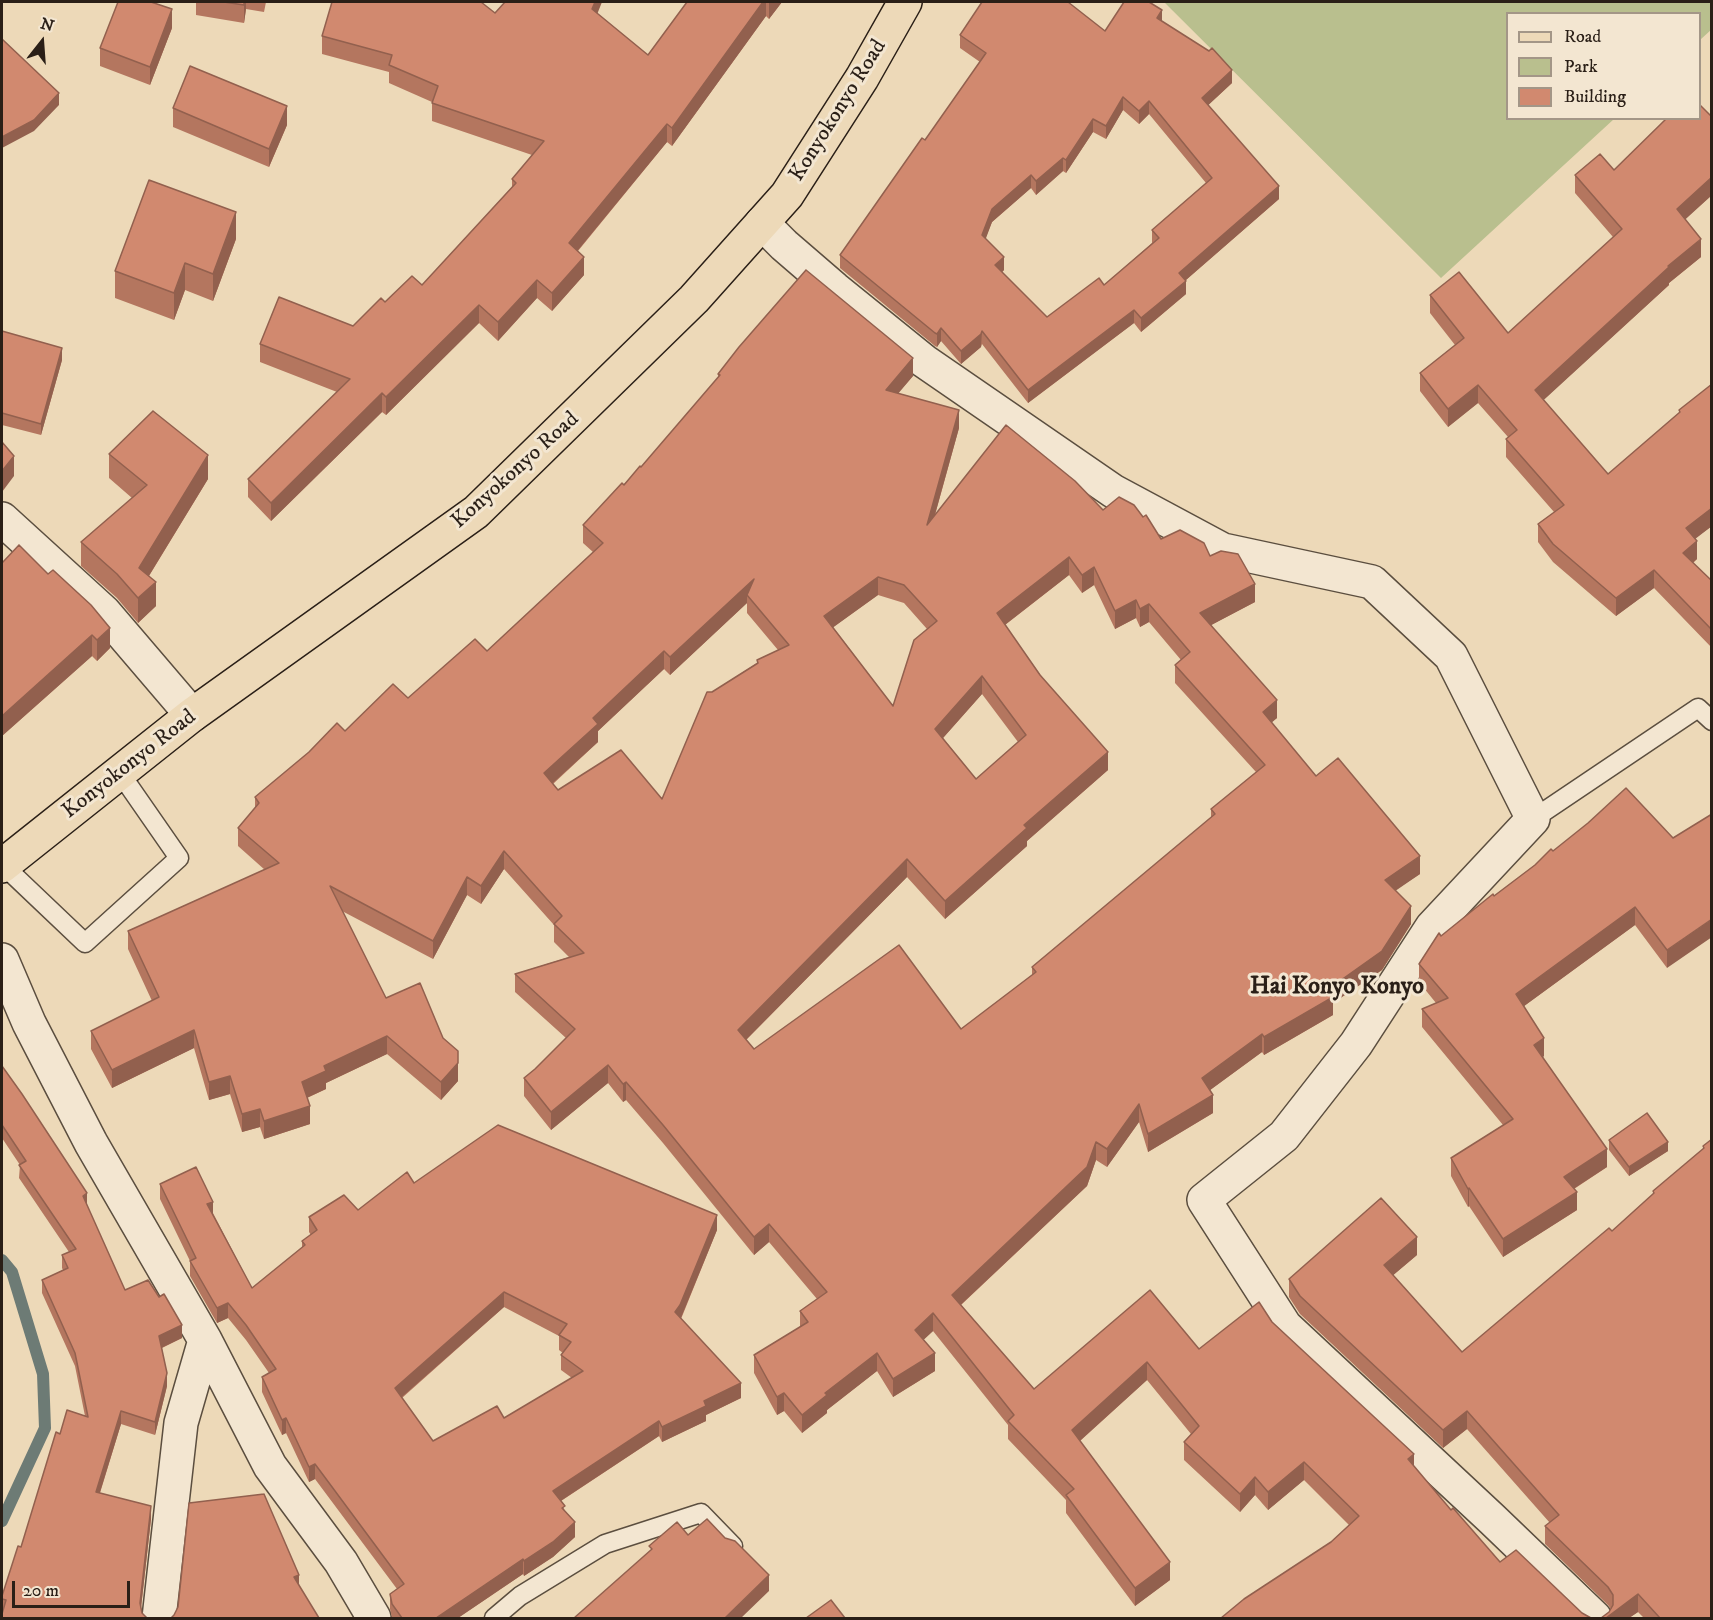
<!DOCTYPE html>
<style>
body{margin:0}
#map{position:relative;width:1713px;height:1620px;overflow:hidden;background:#edd9b8;font-family:"IM FELL DW Pica",serif}
canvas{display:block}
.frame{position:absolute;inset:0;border:3px solid #2a1f17;pointer-events:none}
.legend{position:absolute;left:1506px;top:12px;width:195px;height:108px;box-sizing:border-box;background:#f3e6d1;border:2px solid #a39687;margin:0;padding:8px 10px;list-style:none;font-size:18px;color:#2a1f17}
.legend li{display:flex;align-items:center;gap:12px;height:30px}
.legend b{width:30px;border:2px solid #a39687}
.north{position:absolute;left:12px;top:12px;width:60px;height:60px;-webkit-text-stroke:4px #f3e6d1;paint-order:stroke;rotate:17deg;font-size:16px;font-weight:700;line-height:24px;text-align:center;color:#2a1f17}
.north::after{content:'';display:block;margin:auto;width:21px;height:27px;background:#2a1f17;clip-path:polygon(50% 0,100% 100%,50% 72%,0 100%)}
.scale{position:absolute;left:12px;top:1581px;width:118px;height:27px;box-sizing:border-box;border:3px solid #2a1f17;border-top:0;padding-left:8px;font-size:18px;line-height:21px;white-space:nowrap;color:#2a1f17;-webkit-text-stroke:4px #f3e6d1;paint-order:stroke}
</style>
<div id="map">
<canvas width="1713" height="1620"></canvas>
<div class="frame"></div>
<ul class="legend">
<li><b style="height:8px;background:#edd9b8"></b>Road</li>
<li><b style="height:16px;background:#b9bf8e"></b>Park</li>
<li><b style="height:16px;background:#d1896f"></b>Building</li>
</ul>
<div class="north">N</div>
<div class="scale">20 m</div>
</div>
<script>
const ctx = document.querySelector('canvas').getContext('2d');
ctx.lineJoin = 'round';
function fillPath(path, color) { ctx.fillStyle = color; ctx.fill(path, 'evenodd'); }
const shape = rows => new Path2D(rows.map(r => 'M' + r).join(''));
function strokePath(path, color, width, dash) { ctx.strokeStyle = color; ctx.lineWidth = width; ctx.lineCap = dash ? 'butt' : 'round'; ctx.setLineDash(dash || []); ctx.stroke(path); }
function label(font, color, halo, rows, align = 'center') {
  ctx.font = font + ' "IM FELL DW Pica",serif'; ctx.lineWidth = 6; ctx.setLineDash([]); ctx.textBaseline = 'middle'; ctx.strokeStyle = halo; ctx.fillStyle = color; for (const [text, x, y, turn = 0] of rows) {
    ctx.save(); ctx.translate(x, y); ctx.rotate((+turn || 0) * Math.PI / 180); ctx.textAlign = isNaN(turn) ? turn : align; if (halo) ctx.strokeText(text, 0, 0); ctx.fillText(text, 0, 0); ctx.restore();
  }
}
fillPath(shape([
 [1164,2,1711,2,1712,29,1700,40,1700,14,1508,14,1508,118,1614,119,1441,278]
]), '#b9bf8e');
strokePath(shape([
 [2,1260,12,1272,43,1374,45,1428,2,1521]
]), '#6d7b75', 12);
const lane = shape([
 [1533,819,1698,708,1712,721],
 [3,865,85,943,179,858,120,773],
 [494,1618,520,1596,605,1544,701,1513,733,1546]
]);
const street = shape([
 [762,223,784,245,835,289,924,361,1113,491,1223,550,1372,582,1451,656,1533,819,1432,927,1356,1044,1284,1136,1204,1200,1285,1326,1492,1519,1595,1618],
 [2,519,104,612,192,715],
 [2,960,29,1023,91,1143,205,1340,270,1466,341,1562,374,1618],
 [159,1618,181,1423,205,1340]
]);
const primary = shape([
 [2,866,192,715,476,512,694,299,787,195,862,78,905,2]
]);
strokePath(lane, '#5b4e3f', 21);
strokePath(street, '#5b4e3f', 36);
strokePath(primary, '#2a1f17', 36);
strokePath(lane, '#f3e6d1', 18);
strokePath(street, '#f3e6d1', 33);
strokePath(primary, '#edd9b8', 33);
fillPath(shape([
 [196,2,266,2,264,12,246,9,244,23,196,15],
 [687,2,782,2,769,19,766,16,672,146,667,142,578,251,584,275,552,311,537,298,498,341,479,323,386,415,382,412,271,521,248,497,248,479,337,392,260,362,260,344,353,326,385,302,422,285,512,187,512,179,532,155,432,121,432,102,389,83,389,72,322,54,322,36,495,13,597,13,648,55],
 [1162,22,1232,83,1208,105,1279,199,1186,280,1186,294,1141,332,1134,323,1028,403,982,344,981,347,961,364,941,341,937,347,935,346,840,268,840,255,925,140,980,62,960,48,960,35,1105,31],
 [1123,110,1139,124,1149,114,1206,183,1152,230,1152,243,1104,285,1047,317,1002,272,1004,270,985,239,992,222,1031,188,1036,195,1063,171,1066,173,1093,132,1106,139],
 [172,28,150,85,100,66,100,48],
 [173,108,287,125,269,167,173,127],
 [1712,117,1712,195,1685,219,1701,257,1669,283,1669,285,1543,400,1608,474,1679,413,1679,410,1712,384,1712,526,1695,538,1697,559,1693,563,1712,581,1712,648,1654,588,1616,616,1553,562,1538,542,1538,524,1554,512,1506,457,1506,439,1508,437,1478,403,1448,427,1420,391,1420,373,1455,345,1430,313,1430,295,1508,333,1613,237,1575,193,1575,175,1614,170],
 [236,239,213,301,185,290,174,320,115,298,115,271],
 [2,331,62,360,41,435,2,425],
 [718,374,913,376,898,393,959,428,935,515,1103,510,1161,539,1210,556,1255,602,1211,625,1277,718,1271,722,1316,776,1420,874,1395,890,1411,924,1382,970,1333,1003,1333,1015,1264,1055,1262,1052,1210,1090,1213,1113,1148,1152,1139,1122,1107,1167,1096,1160,1087,1186,961,1305,1034,1389,1199,1349,1272,1322,1414,1467,1451,1510,1500,1562,1582,1613,1591,1618,1601,1618,1609,1612,1611,1609,1608,1605,1545,1544,1545,1526,1550,1523,1467,1429,1443,1448,1300,1314,1289,1297,1289,1279,1417,1255,1393,1275,1462,1352,1612,1231,1653,1194,1653,1191,1703,1149,1703,1146,1712,1139,1712,1618,1644,1618,1638,1612,1629,1618,1221,1618,1331,1542,1349,1525,1304,1480,1268,1510,1255,1495,1240,1512,1184,1460,1184,1442,1191,1434,1147,1380,1080,1441,1170,1580,1135,1606,1066,1513,1066,1500,1008,1439,1008,1425,933,1331,923,1340,935,1371,893,1397,877,1371,827,1410,827,1413,802,1433,784,1411,777,1415,754,1373,754,1355,800,1327,800,1311,817,1299,769,1242,754,1255,663,1143,626,1100,623,1102,608,1083,551,1130,524,1096,524,1078,535,1069,566,1038,515,992,515,974,569,957,554,942,554,925,504,869,481,904,467,895,433,959,342,911,386,998,458,1081,441,1100,387,1054,326,1083,326,1089,307,1098,310,1124,264,1139,260,1127,242,1132,230,1094,209,1100,194,1048,112,1088,91,1049,91,1031,152,1001,128,949,128,931,265,870,238,846,238,828,255,808,255,797,345,731,408,698,487,651,593,552,583,543,583,525,641,467,718,378],
 [1069,575,1082,593,1094,585,1115,629,1136,618,1140,627,1149,622,1181,660,1175,665,1175,683,1256,772,1211,809,1211,818,1032,967,1032,975,961,1029,754,1049,746,1040,907,877,945,919,1027,846,1027,841,1108,770,1005,625],
 [878,595,904,603,927,629,893,706,833,627],
 [747,603,747,613,778,650,757,660,757,663,712,692,662,799,558,790,553,784,598,742,598,731,664,669,670,675],
 [982,694,1018,742,976,779,943,738],
 [109,454,208,479,149,576,156,606,138,623,117,598,81,566,81,542,132,498,109,478],
 [2,563,110,648,97,661,92,656,2,736],
 [1673,838,1667,968,1635,925,1524,1006,1544,1056,1543,1057,1607,1167,1574,1189,1577,1210,1503,1257,1469,1206,1468,1207,1451,1176,1451,1158,1503,1125,1422,1027,1422,1009,1436,1003,1419,982,1419,964,1441,936,1553,851],
 [2,1066,87,1206,125,1290,182,1338,162,1348,167,1386,155,1435,121,1424,100,1493,151,1519,141,1608,2,1612,2,1596,21,1547,60,1434,85,1416,75,1366,42,1293,42,1280,63,1270,62,1268,62,1255,69,1252,19,1178,20,1165,2,1138],
 [1609,1140,1668,1151,1629,1176,1609,1150],
 [414,1183,717,1230,681,1319,741,1398,706,1415,706,1421,662,1442,659,1436,561,1501,575,1537,553,1557,524,1576,523,1574,458,1618,392,1618,390,1609,390,1594,397,1589,315,1479,309,1482,286,1433,282,1435,262,1392,262,1377,269,1373,246,1340,228,1318,217,1323,190,1276,190,1261,160,1199,160,1184,213,1213,252,1288,302,1248,302,1241,311,1235,309,1232,309,1217,358,1210],
 [504,1307,559,1336,559,1350,563,1353,561,1355,561,1370,572,1378,504,1418,433,1441,402,1398]
]), '#b4765f');
fillPath(shape([
 [244,2,246,2,246,9,244,23],
 [595,2,602,2,592,27,592,9],
 [763,2,766,2,766,16,672,146,672,128],
 [769,2,782,2,769,19],
 [172,9,172,28,150,85,150,67],
 [1162,10,1162,23,1157,18],
 [1232,70,1232,83,1202,111,1202,98],
 [59,93,59,105,34,131,2,148,2,137],
 [1123,97,1123,110,1106,139,1106,126],
 [1149,101,1149,114,1139,124,1139,111],
 [287,106,287,125,269,167,269,149],
 [1093,119,1093,132,1066,173,1066,160],
 [667,124,667,142,569,261,569,243],
 [1063,158,1063,171,1036,195,1036,181],
 [1031,175,1031,188,992,222,982,249,982,235,992,209],
 [1712,177,1712,195,1677,227,1677,209],
 [1279,186,1279,199,1179,286,1179,273],
 [236,212,236,239,213,301,213,274],
 [1701,239,1701,257,1669,283,1669,285,1535,408,1535,390,1668,266],
 [584,257,584,275,552,311,552,293],
 [1004,257,1004,270,995,279,995,265],
 [185,263,185,290,174,320,174,293],
 [537,280,537,298,498,341,498,322],
 [1186,281,1186,294,1141,332,1141,318],
 [479,305,479,323,386,415,386,397],
 [1134,310,1134,323,1028,403,1028,390],
 [941,328,941,341,937,347,937,334],
 [982,331,981,347,961,364,961,351],
 [62,348,62,360,41,435,41,424],
 [913,358,913,376,886,408,886,390],
 [1478,385,1478,403,1448,427,1448,409],
 [382,393,382,412,271,521,271,503],
 [959,410,959,428,927,543,927,525],
 [208,455,208,479,139,592,139,568],
 [14,456,14,476,2,492,2,471],
 [1712,508,1712,526,1686,546,1686,528],
 [1697,541,1697,559,1683,571,1683,553],
 [1069,557,1069,575,997,631,997,613],
 [1094,567,1094,585,1082,593,1082,575],
 [1654,570,1654,588,1616,616,1616,598],
 [878,577,878,595,824,634,824,616],
 [754,579,747,595,747,603,670,675,670,657],
 [156,582,156,606,138,623,138,598],
 [1255,584,1255,602,1200,631,1200,613],
 [1136,600,1136,618,1115,629,1115,611],
 [1149,604,1149,622,1140,627,1140,609],
 [110,628,110,648,97,661,97,640],
 [92,635,92,656,2,736,2,716],
 [664,651,664,669,598,731,598,742,544,791,544,773,593,718],
 [982,676,982,694,935,747,935,729],
 [1277,700,1277,718,1263,730,1263,712],
 [1108,752,1108,770,1027,841,1027,846,945,919,945,901,1024,825],
 [504,851,504,869,481,904,481,886],
 [1420,856,1420,874,1385,898,1385,880],
 [907,859,907,877,738,1048,738,1030],
 [467,877,467,895,433,959,433,941],
 [1411,906,1411,924,1382,970,1333,1003,1333,1015,1264,1055,1264,1037,1327,990],
 [1635,907,1635,925,1516,1012,1516,994],
 [1712,919,1712,937,1667,968,1667,950],
 [194,1030,194,1048,112,1088,112,1070],
 [1262,1034,1262,1052,1202,1096,1202,1078],
 [387,1036,387,1054,326,1083,326,1089,302,1100,302,1082,324,1066],
 [1544,1038,1544,1056,1534,1063,1534,1045],
 [458,1063,458,1081,441,1100,441,1082],
 [608,1065,608,1083,551,1130,551,1112],
 [230,1076,230,1094,209,1100,209,1082],
 [626,1082,626,1100,623,1102,623,1084],
 [1213,1095,1213,1113,1148,1152,1148,1134],
 [1139,1104,1139,1122,1107,1167,1107,1149],
 [310,1106,310,1124,264,1139,264,1121],
 [260,1109,260,1127,242,1132,242,1114],
 [1096,1142,1096,1160,1087,1186,952,1313,952,1295],
 [1668,1142,1668,1151,1629,1176,1629,1167],
 [1607,1149,1607,1167,1564,1195,1564,1177],
 [1469,1188,1469,1206,1468,1207,1468,1189],
 [1577,1192,1577,1210,1503,1257,1503,1239],
 [87,1193,87,1206,83,1196],
 [213,1202,213,1217,207,1204],
 [717,1215,717,1230,680,1320,675,1312],
 [769,1224,769,1242,754,1255,754,1237],
 [1417,1237,1417,1255,1384,1283,1384,1265],
 [504,1292,504,1307,395,1403,395,1388],
 [228,1303,228,1318,217,1323,217,1308],
 [933,1313,933,1331,915,1348,915,1330],
 [182,1325,182,1338,159,1349,159,1336],
 [877,1353,877,1371,827,1410,827,1413,802,1433,802,1415,825,1393],
 [935,1353,935,1371,893,1397,893,1379],
 [1147,1362,1147,1380,1072,1448,1072,1430],
 [167,1373,167,1386,155,1435,155,1422],
 [741,1383,741,1398,706,1415,706,1421,662,1442,662,1427,704,1401],
 [784,1393,784,1411,777,1415,777,1397],
 [121,1411,121,1424,96,1505,96,1492],
 [1467,1411,1467,1429,1443,1448,1443,1430],
 [286,1418,286,1433,282,1435,282,1420],
 [659,1421,659,1436,553,1506,553,1491],
 [1414,1454,1414,1472,1408,1459],
 [1304,1462,1304,1480,1268,1510,1268,1492],
 [315,1464,315,1479,309,1482,309,1467],
 [1255,1477,1255,1495,1240,1512,1240,1494],
 [151,1506,151,1519,140,1616,140,1603],
 [575,1522,575,1537,553,1557,524,1576,524,1561],
 [523,1559,523,1574,458,1618,436,1618],
 [1170,1562,1170,1580,1135,1606,1135,1588],
 [299,1575,299,1588,294,1577],
 [769,1575,769,1591,741,1618,725,1618],
 [1638,1594,1638,1612,1629,1618,1606,1618]
]), '#92604e');
const building = shape([
 [118,2,151,2,172,9,150,67,100,48,118,2],
 [224,2,244,2,244,5,224,2],
 [332,2,481,2,495,13,505,2,595,2,592,9,648,55,687,2,763,2,672,128,667,124,569,243,584,257,552,293,537,280,498,322,479,305,386,397,382,393,271,503,248,479,350,379,260,344,279,297,353,326,381,298,385,302,412,276,422,285,516,183,512,179,544,141,432,103,438,86,389,65,392,55,322,36,332,2],
 [982,2,1068,2,1105,31,1124,2,1149,2,1162,10,1157,18,1209,51,1212,48,1232,70,1202,98,1279,186,1179,273,1186,281,1141,318,1134,310,1028,390,982,331,981,334,961,351,941,328,937,334,935,333,840,255,922,138,925,140,986,53,960,35,982,2],
 [1123,97,1139,111,1149,101,1212,178,1152,230,1159,238,1104,285,1099,278,1047,317,995,265,1004,257,982,235,992,209,1031,175,1036,181,1063,158,1066,160,1093,119,1106,126,1123,97],
 [2,39,59,93,34,120,2,137,2,39],
 [190,66,287,106,269,149,173,108,190,66],
 [1700,105,1712,117,1712,177,1677,209,1701,239,1668,266,1669,267,1535,390,1608,474,1680,412,1679,410,1712,384,1712,508,1686,528,1697,541,1683,553,1712,581,1712,630,1654,570,1616,598,1553,544,1538,524,1564,505,1506,439,1517,430,1478,385,1448,409,1420,373,1464,338,1430,295,1459,272,1508,333,1622,229,1575,175,1600,154,1614,170,1667,118,1700,118,1700,105],
 [149,180,236,212,213,274,185,263,174,293,115,271,149,180],
 [806,270,913,358,886,390,959,410,927,525,1006,425,1075,481,1103,510,1119,497,1134,505,1143,517,1146,515,1161,539,1180,530,1204,543,1210,556,1221,551,1238,554,1255,584,1200,613,1277,700,1263,712,1316,776,1338,758,1420,856,1385,880,1411,906,1382,951,1327,990,1333,997,1264,1037,1262,1034,1202,1078,1213,1095,1148,1134,1139,1104,1107,1149,1096,1142,1087,1167,952,1295,1034,1389,1150,1290,1199,1349,1259,1302,1272,1322,1414,1454,1408,1459,1451,1510,1453,1508,1500,1562,1516,1550,1582,1613,1591,1618,1601,1618,1609,1612,1613,1605,1613,1595,1608,1587,1545,1526,1559,1515,1467,1411,1443,1430,1300,1296,1289,1279,1381,1198,1417,1237,1384,1265,1462,1352,1609,1228,1612,1231,1654,1193,1653,1191,1704,1148,1703,1146,1712,1139,1712,1618,1660,1618,1638,1594,1606,1618,1221,1618,1244,1599,1331,1542,1359,1516,1304,1462,1268,1492,1255,1477,1240,1494,1184,1442,1199,1426,1147,1362,1072,1430,1170,1562,1135,1588,1066,1495,1074,1489,1008,1421,1014,1415,933,1313,915,1330,935,1353,893,1379,877,1353,825,1393,827,1395,802,1415,784,1393,777,1397,754,1355,808,1322,800,1311,827,1292,769,1224,754,1237,663,1125,626,1082,623,1084,608,1065,551,1112,524,1078,535,1069,575,1029,515,974,584,953,554,924,562,916,504,851,481,886,467,877,433,941,330,886,386,998,420,983,443,1038,458,1051,458,1063,441,1082,387,1036,324,1066,326,1071,302,1082,310,1106,264,1121,260,1109,242,1114,230,1076,209,1082,194,1030,112,1070,91,1031,159,997,128,931,279,863,238,828,259,803,255,797,309,752,337,723,345,731,393,684,408,698,475,639,487,651,603,543,583,525,622,483,624,485,640,466,641,467,720,375,718,374,739,347,806,270],
 [1069,557,1082,575,1094,567,1115,611,1136,600,1140,609,1149,604,1190,652,1175,665,1265,765,1211,809,1215,814,1032,967,1036,972,961,1029,899,945,754,1049,738,1030,907,859,945,901,1027,828,1024,825,1108,752,1040,675,997,613,1069,557],
 [878,577,904,585,937,621,914,640,893,706,824,616,878,577],
 [754,579,747,595,789,645,757,660,758,663,712,692,707,692,662,799,621,750,558,790,544,773,598,724,593,718,664,651,670,657,754,579],
 [982,676,1026,735,976,779,935,729,982,676],
 [2,331,62,348,41,424,2,413,2,331],
 [153,411,208,455,139,568,156,582,138,598,117,574,81,542,147,485,109,454,153,411],
 [2,442,14,456,2,471,2,442],
 [19,545,48,574,53,570,91,605,110,628,97,640,92,635,2,716,2,563,19,545],
 [1626,788,1673,838,1712,814,1712,919,1667,950,1635,907,1516,994,1544,1038,1534,1045,1607,1149,1564,1177,1577,1192,1503,1239,1469,1188,1468,1189,1451,1158,1513,1119,1422,1009,1448,998,1419,964,1439,933,1441,936,1493,894,1494,896,1535,865,1551,849,1553,851,1588,823,1626,788],
 [2,1066,22,1094,87,1193,83,1196,125,1290,148,1280,159,1297,164,1294,182,1325,159,1336,167,1373,155,1422,121,1411,96,1492,151,1506,140,1603,142,1613,147,1618,2,1618,2,1614,6,1600,2,1599,2,1596,18,1546,21,1547,56,1432,60,1434,67,1410,88,1417,75,1353,42,1280,68,1268,62,1255,76,1249,19,1165,26,1161,2,1125,2,1066],
 [1647,1113,1668,1142,1629,1167,1609,1140,1647,1113],
 [498,1125,717,1215,680,1305,675,1312,741,1383,704,1401,706,1406,662,1427,659,1421,553,1491,565,1506,562,1508,575,1522,553,1542,524,1561,523,1559,436,1618,402,1618,392,1604,390,1594,404,1584,315,1464,309,1467,286,1418,282,1420,262,1377,276,1369,246,1325,228,1303,217,1308,190,1261,196,1258,160,1184,196,1167,213,1202,207,1204,252,1288,305,1245,302,1241,317,1230,309,1217,344,1195,358,1210,407,1172,414,1183,498,1125],
 [504,1292,567,1324,559,1335,571,1342,561,1355,583,1371,504,1418,497,1406,433,1441,395,1388,504,1292],
 [264,1494,299,1575,294,1577,319,1618,171,1618,174,1615,178,1607,189,1503,264,1494],
 [707,1519,725,1538,735,1541,769,1575,725,1618,574,1618,652,1549,649,1546,677,1522,688,1535,707,1519],
 [831,1600,845,1618,806,1618,831,1600]
]);
fillPath(building, '#d1896f');
strokePath(building, '#92604e', 1.5);
label('22px', '#2a1f17', '#f3e6d1', [
 ["Konyokonyo Road",839,111,-58],
 ["Konyokonyo Road",516,471,-42],
 ["Konyokonyo Road",130,765,-38]
]);
label('bold 24px', '#2a1f17', '#f3e6d1', [
 ["Hai Konyo Konyo",1337,988]
]);
</script>
